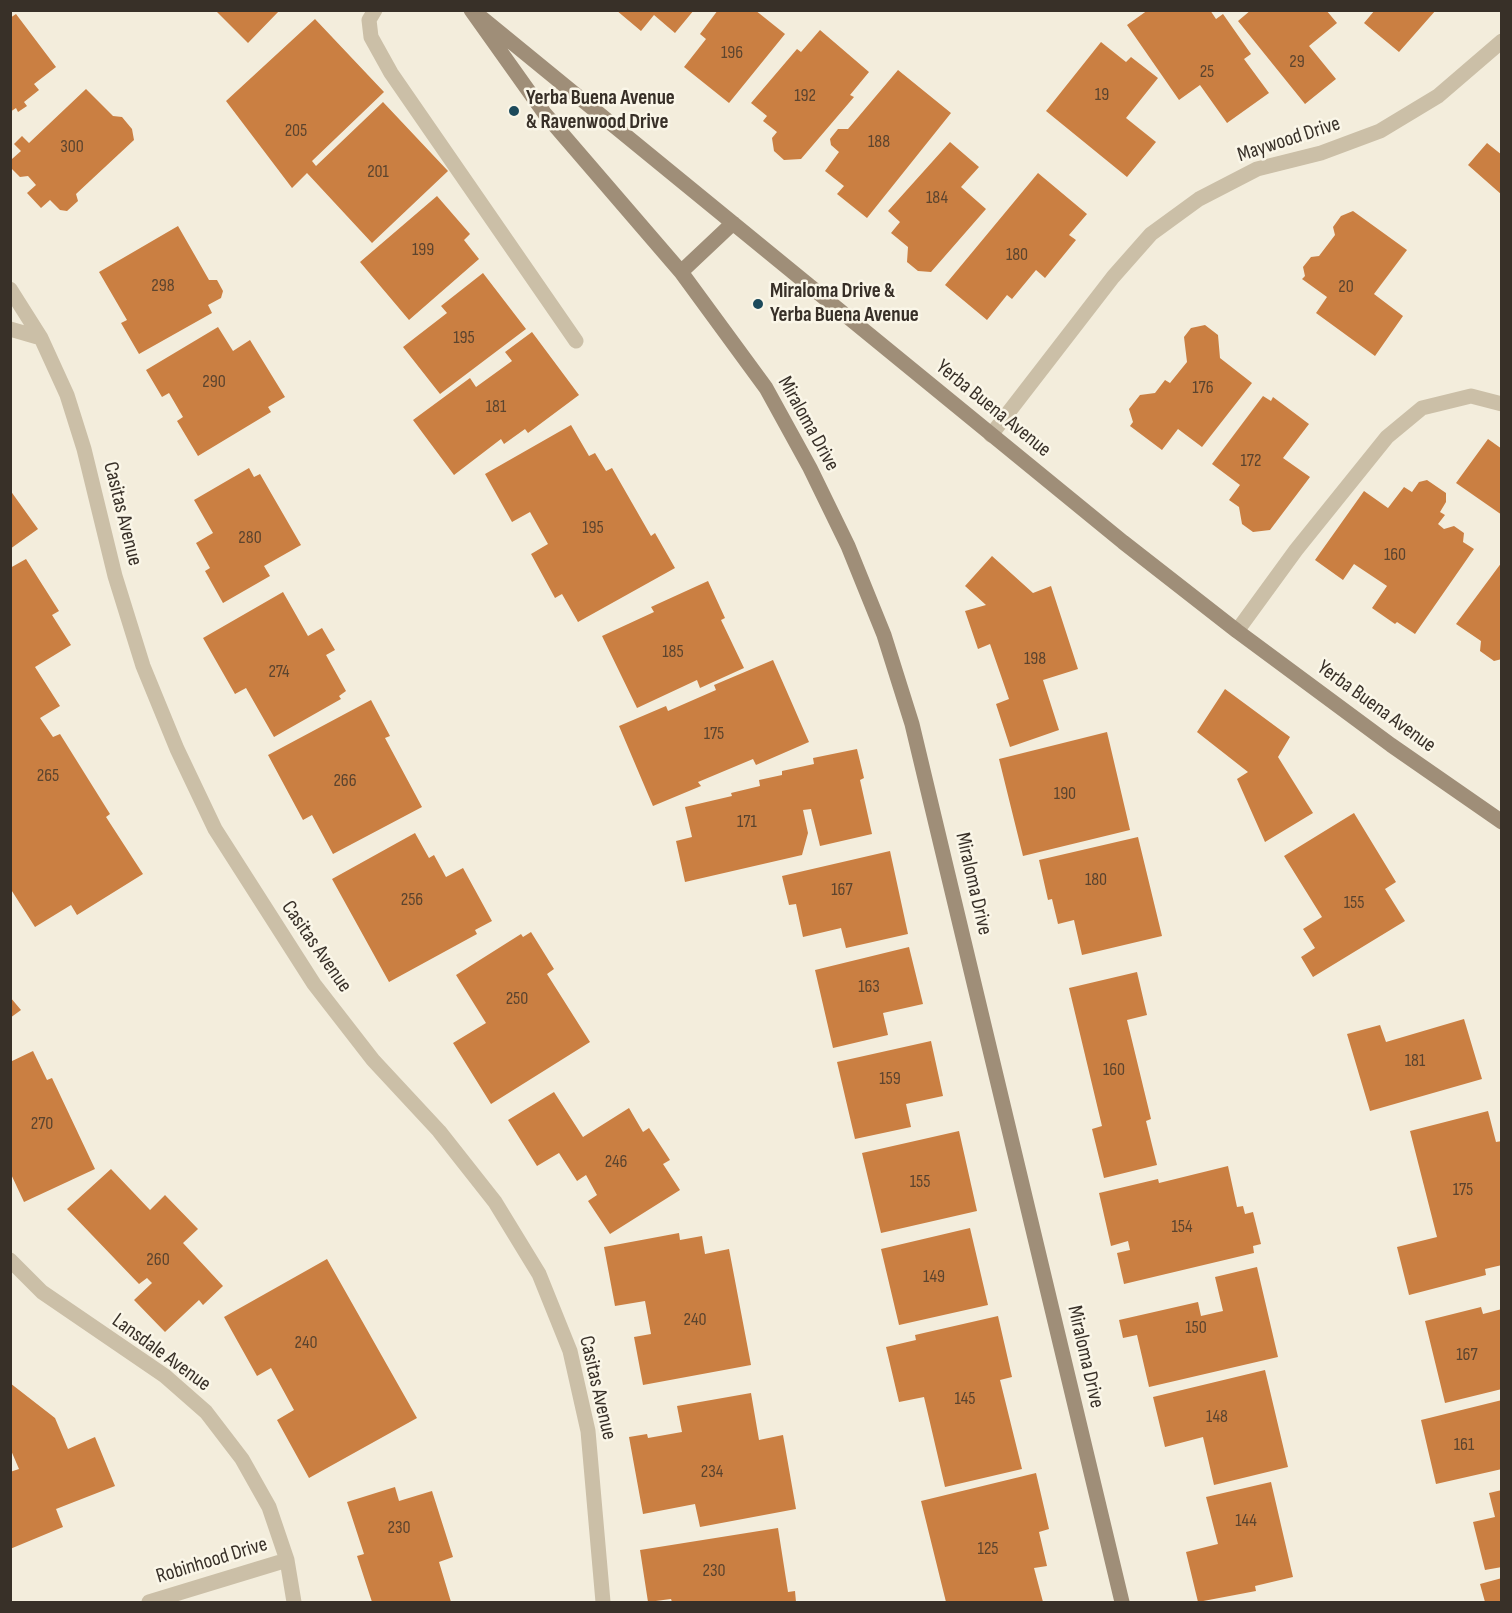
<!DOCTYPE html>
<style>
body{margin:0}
#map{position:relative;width:1512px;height:1613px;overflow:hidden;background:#f3eddc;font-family:"Sofia Sans Condensed",sans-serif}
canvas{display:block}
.frame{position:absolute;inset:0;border:12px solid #383028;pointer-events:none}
</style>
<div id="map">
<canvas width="1512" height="1613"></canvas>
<div class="frame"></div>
</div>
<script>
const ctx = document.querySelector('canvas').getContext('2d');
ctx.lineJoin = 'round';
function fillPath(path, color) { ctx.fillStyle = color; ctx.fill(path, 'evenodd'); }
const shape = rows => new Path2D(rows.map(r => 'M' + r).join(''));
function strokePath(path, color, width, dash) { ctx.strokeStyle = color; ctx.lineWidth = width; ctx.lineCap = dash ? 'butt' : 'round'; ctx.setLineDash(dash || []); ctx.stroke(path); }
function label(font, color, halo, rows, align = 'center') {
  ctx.font = font + ' "Sofia Sans Condensed",sans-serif'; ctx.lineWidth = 5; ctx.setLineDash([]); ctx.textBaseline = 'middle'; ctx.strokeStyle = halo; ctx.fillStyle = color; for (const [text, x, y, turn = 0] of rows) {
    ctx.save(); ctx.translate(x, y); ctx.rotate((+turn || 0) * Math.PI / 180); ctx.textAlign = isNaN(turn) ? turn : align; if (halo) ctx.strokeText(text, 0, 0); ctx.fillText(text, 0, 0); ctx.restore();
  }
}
fillPath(shape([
 [215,10,280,10,248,43],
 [616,10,694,10,675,33,654,15,641,31],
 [718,10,755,10,785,34,729,103,684,67,706,39,700,34],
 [1148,10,1210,10,1216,19,1223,14,1251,54,1244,59,1269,93,1227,123,1200,85,1179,100,1127,25],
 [1251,10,1326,10,1337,23,1309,46,1336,79,1305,104,1238,21],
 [1375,10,1436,10,1399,52,1364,23],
 [16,14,56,67,34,84,39,90,24,102,27,106,18,112,16,108,10,112,10,18],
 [315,19,384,92,312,161,316,166,383,102,448,171,372,243,307,173,292,188,226,101],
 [820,30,869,72,850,95,854,97,801,159,784,160,774,151,772,138,777,132,763,121,767,116,751,103,797,49,801,52],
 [1101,42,1126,62,1131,57,1158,78,1126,118,1156,142,1127,177,1046,111],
 [898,70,951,113,867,218,837,194,844,186,825,171,839,152,831,145,830,139,838,129,848,129],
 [86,89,113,116,122,117,132,129,134,140,76,194,78,201,67,211,60,210,50,200,41,208,27,193,36,185,28,176,20,177,11,168,12,159,21,151,14,144,22,136,29,143],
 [950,142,979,167,961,187,986,209,931,272,918,271,907,262,908,247,891,233,900,222,888,211],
 [1487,143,1502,155,1502,195,1468,165],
 [1038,173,1087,214,1069,235,1076,240,1045,278,1036,270,1012,299,1007,295,987,320,945,285],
 [437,196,470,234,464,240,479,259,409,320,360,262],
 [1353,211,1407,250,1374,294,1403,316,1375,356,1316,313,1327,297,1302,279,1305,276,1303,267,1311,257,1319,256,1335,235,1333,227,1341,216],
 [178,226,209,280,217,280,223,291,221,298,208,305,212,313,139,354,121,323,127,320,99,272],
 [483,273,526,329,440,394,403,347,447,313,441,306],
 [1205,325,1218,335,1220,358,1252,383,1202,447,1178,429,1162,450,1130,426,1133,422,1129,409,1140,395,1155,393,1165,380,1170,383,1187,362,1184,337,1191,328],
 [218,327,233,351,250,340,285,397,268,407,271,412,198,456,177,421,183,417,169,393,162,397,146,370],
 [532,332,579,395,528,433,525,429,504,444,501,439,454,475,413,420,470,378,476,387,512,361,505,352],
 [1263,396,1271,401,1273,397,1309,424,1283,458,1310,477,1270,530,1253,532,1242,524,1239,507,1229,500,1240,485,1212,464],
 [571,425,589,456,595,453,606,471,612,468,651,536,655,533,675,568,578,622,562,594,555,598,531,554,548,544,530,512,512,522,485,474],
 [1488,439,1502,449,1502,515,1456,483],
 [249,468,254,477,260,474,301,545,264,566,270,576,223,603,205,571,210,568,196,543,213,533,194,500],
 [1427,480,1446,493,1446,502,1440,512,1445,515,1438,524,1444,529,1454,526,1464,533,1463,542,1474,549,1415,634,1397,622,1395,624,1372,608,1387,586,1354,564,1343,580,1315,560,1364,491,1388,508,1404,487,1412,492,1419,482],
 [10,490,38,529,10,549],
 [992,556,1033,593,1051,586,1078,669,1043,680,1059,730,1010,747,996,704,1009,699,990,644,978,649,965,611,986,605,965,586],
 [26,559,59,611,52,615,71,645,35,667,60,706,40,718,53,737,60,734,110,814,106,817,143,874,77,915,71,905,35,927,10,888,10,568],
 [1502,562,1502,659,1494,661,1480,651,1481,641,1456,624],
 [708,581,725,618,721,620,744,668,700,688,697,680,637,708,602,636,654,612,651,607],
 [283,592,308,636,322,628,335,650,326,655,346,691,339,696,341,699,274,737,246,688,235,694,203,638],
 [773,660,809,742,756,765,753,759,698,782,701,786,653,806,619,726,666,706,668,711,716,690,714,685],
 [1225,689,1290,737,1278,757,1313,813,1265,842,1237,779,1248,772,1197,732],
 [371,700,390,736,385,738,422,807,333,854,312,815,303,820,268,755],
 [1107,732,1130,830,1023,856,999,759],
 [857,749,864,778,860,780,872,834,820,846,811,809,803,810,808,833,802,855,685,882,676,841,692,837,685,807,732,796,731,793,760,786,759,780,782,775,782,771,814,764,813,758],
 [1354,813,1396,882,1385,889,1405,921,1313,977,1301,957,1315,948,1303,929,1322,917,1284,856],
 [415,833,429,858,434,855,446,877,463,868,492,921,475,930,477,934,389,982,332,879],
 [1138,837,1162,936,1082,955,1074,920,1058,924,1052,899,1048,900,1039,860],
 [890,851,908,934,846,948,841,928,803,937,796,904,789,905,782,876],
 [531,932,554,969,547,974,590,1042,491,1104,453,1043,486,1023,456,975,521,934,523,937],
 [909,947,923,1004,883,1013,888,1035,833,1048,815,970],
 [1137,972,1147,1015,1127,1020,1151,1119,1146,1121,1157,1165,1104,1178,1092,1129,1102,1126,1069,988],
 [10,997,21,1010,10,1018],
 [1464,1019,1482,1079,1370,1111,1347,1034,1380,1025,1386,1042],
 [931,1041,943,1096,906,1104,911,1127,855,1139,837,1062],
 [33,1051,47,1080,52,1078,95,1169,24,1202,10,1172,10,1062],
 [554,1092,583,1137,629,1108,643,1132,649,1128,670,1160,663,1164,680,1190,610,1234,588,1201,597,1195,586,1175,577,1181,559,1153,537,1166,508,1120],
 [1488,1111,1496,1142,1502,1141,1502,1265,1485,1269,1486,1275,1409,1295,1397,1247,1437,1237,1410,1131],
 [959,1131,977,1211,881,1233,862,1153],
 [1228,1166,1237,1207,1243,1206,1245,1214,1253,1212,1261,1244,1253,1246,1254,1253,1124,1284,1117,1253,1130,1250,1128,1241,1111,1246,1099,1193,1158,1179,1159,1183],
 [111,1169,150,1210,165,1195,198,1229,183,1243,223,1286,203,1305,199,1300,165,1332,134,1300,152,1283,147,1278,139,1284,67,1209],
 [970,1228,988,1305,899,1325,881,1249],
 [679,1233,680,1240,702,1236,705,1254,729,1249,751,1365,643,1385,634,1337,651,1334,645,1301,615,1306,604,1247],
 [327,1259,417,1418,309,1478,277,1420,294,1410,271,1368,257,1376,224,1317],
 [1257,1267,1278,1357,1149,1387,1137,1335,1123,1338,1119,1320,1198,1302,1201,1316,1223,1311,1215,1277],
 [1481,1307,1483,1314,1502,1309,1502,1389,1445,1403,1425,1321],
 [998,1316,1012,1377,1000,1380,1022,1469,945,1487,924,1397,899,1402,886,1347,916,1340,915,1335],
 [1265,1370,1288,1467,1214,1485,1203,1437,1165,1447,1153,1397],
 [10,1383,55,1418,68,1449,95,1437,115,1486,56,1509,63,1527,10,1549,10,1472,19,1469,10,1448],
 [751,1393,759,1440,783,1435,796,1509,700,1527,695,1504,643,1514,629,1437,647,1434,648,1438,682,1432,677,1406],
 [1502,1400,1502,1469,1436,1484,1421,1420],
 [1036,1473,1049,1529,1039,1532,1047,1566,1034,1568,1043,1602,946,1602,921,1501],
 [1271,1482,1293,1577,1255,1586,1256,1591,1198,1602,1186,1552,1218,1544,1206,1497],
 [395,1487,399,1501,432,1491,453,1557,439,1562,451,1602,372,1602,357,1556,364,1554,347,1502],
 [1502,1490,1502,1567,1485,1570,1473,1522,1495,1517,1489,1493],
 [778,1528,788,1592,795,1591,796,1602,672,1602,671,1599,648,1602,640,1550],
 [1502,1578,1502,1602,1485,1602,1480,1584]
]), '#ca7f42');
strokePath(shape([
 [375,10,369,20,371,37,391,73,576,341],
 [1237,631,1296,550,1387,437,1422,408,1471,396,1502,404]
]), '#cbbfa7', 15);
strokePath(shape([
 [10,289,41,338,67,395,84,449,115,576,143,666,177,749,215,829,314,984,373,1060,439,1131,495,1202,539,1274,570,1351,588,1431,603,1602],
 [10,329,41,338],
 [991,435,1113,277,1151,234,1199,199,1257,169,1321,153,1380,131,1438,96,1502,41],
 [10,1260,42,1292,165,1376,206,1412,242,1459,269,1507,287,1560,294,1602],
 [149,1602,287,1560]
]), '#cbbfa7', 15);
strokePath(shape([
 [471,10,545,114,681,272,766,388,810,468,848,546,884,635,912,724,1122,1602],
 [482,18,1123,542,1237,631,1391,745,1502,822],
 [681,272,733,223]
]), '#9f8e78', 15);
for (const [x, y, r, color] of [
 [514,111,6,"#1c4a5b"],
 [758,304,6,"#1c4a5b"]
]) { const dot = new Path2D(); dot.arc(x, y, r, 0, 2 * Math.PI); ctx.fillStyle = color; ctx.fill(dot); strokePath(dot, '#faf6e8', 2); }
label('18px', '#5c442e', null, [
 ["196",732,53],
 ["29",1297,62],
 ["25",1207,72],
 ["19",1102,95],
 ["192",805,96],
 ["205",296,131],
 ["188",879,142],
 ["300",72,147],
 ["201",378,172],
 ["184",937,198],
 ["199",423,250],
 ["180",1017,255],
 ["298",163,286],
 ["20",1346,287],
 ["195",464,338],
 ["290",214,382],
 ["176",1203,388],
 ["181",496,407],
 ["172",1251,461],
 ["195",593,528],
 ["280",250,538],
 ["160",1395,555],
 ["185",673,652],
 ["198",1035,659],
 ["274",279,672],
 ["175",714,734],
 ["265",48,776],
 ["266",345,781],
 ["190",1065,794],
 ["171",747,822],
 ["180",1096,880],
 ["167",842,890],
 ["256",412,900],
 ["155",1354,903],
 ["163",869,987],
 ["250",517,999],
 ["181",1415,1061],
 ["160",1114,1070],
 ["159",890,1079],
 ["270",42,1124],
 ["246",616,1162],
 ["155",920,1182],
 ["175",1463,1190],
 ["154",1182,1227],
 ["260",158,1260],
 ["149",934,1277],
 ["240",695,1320],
 ["150",1196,1328],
 ["240",306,1343],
 ["167",1467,1355],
 ["145",965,1399],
 ["148",1217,1417],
 ["161",1464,1445],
 ["234",712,1472],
 ["144",1246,1521],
 ["230",399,1528],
 ["125",988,1549],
 ["230",714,1571]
]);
label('bold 21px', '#383028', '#faf6e8', [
 ["Yerba Buena Avenue",526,99],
 ["& Ravenwood Drive",526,123],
 ["Miraloma Drive &",770,292],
 ["Yerba Buena Avenue",770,316]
], 'left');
label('21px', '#383028', '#faf6e8', [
 ["Maywood Drive",1289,140,-18],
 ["Yerba Buena Avenue",993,409,39],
 ["Miraloma Drive",808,424,61],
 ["Casitas Avenue",122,514,76],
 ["Yerba Buena Avenue",1376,707,36],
 ["Miraloma Drive",973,884,77],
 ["Casitas Avenue",316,947,55],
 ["Lansdale Avenue",161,1353,36],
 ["Miraloma Drive",1085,1357,77],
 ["Casitas Avenue",597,1388,77],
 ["Robinhood Drive",212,1561,-17]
]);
</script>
